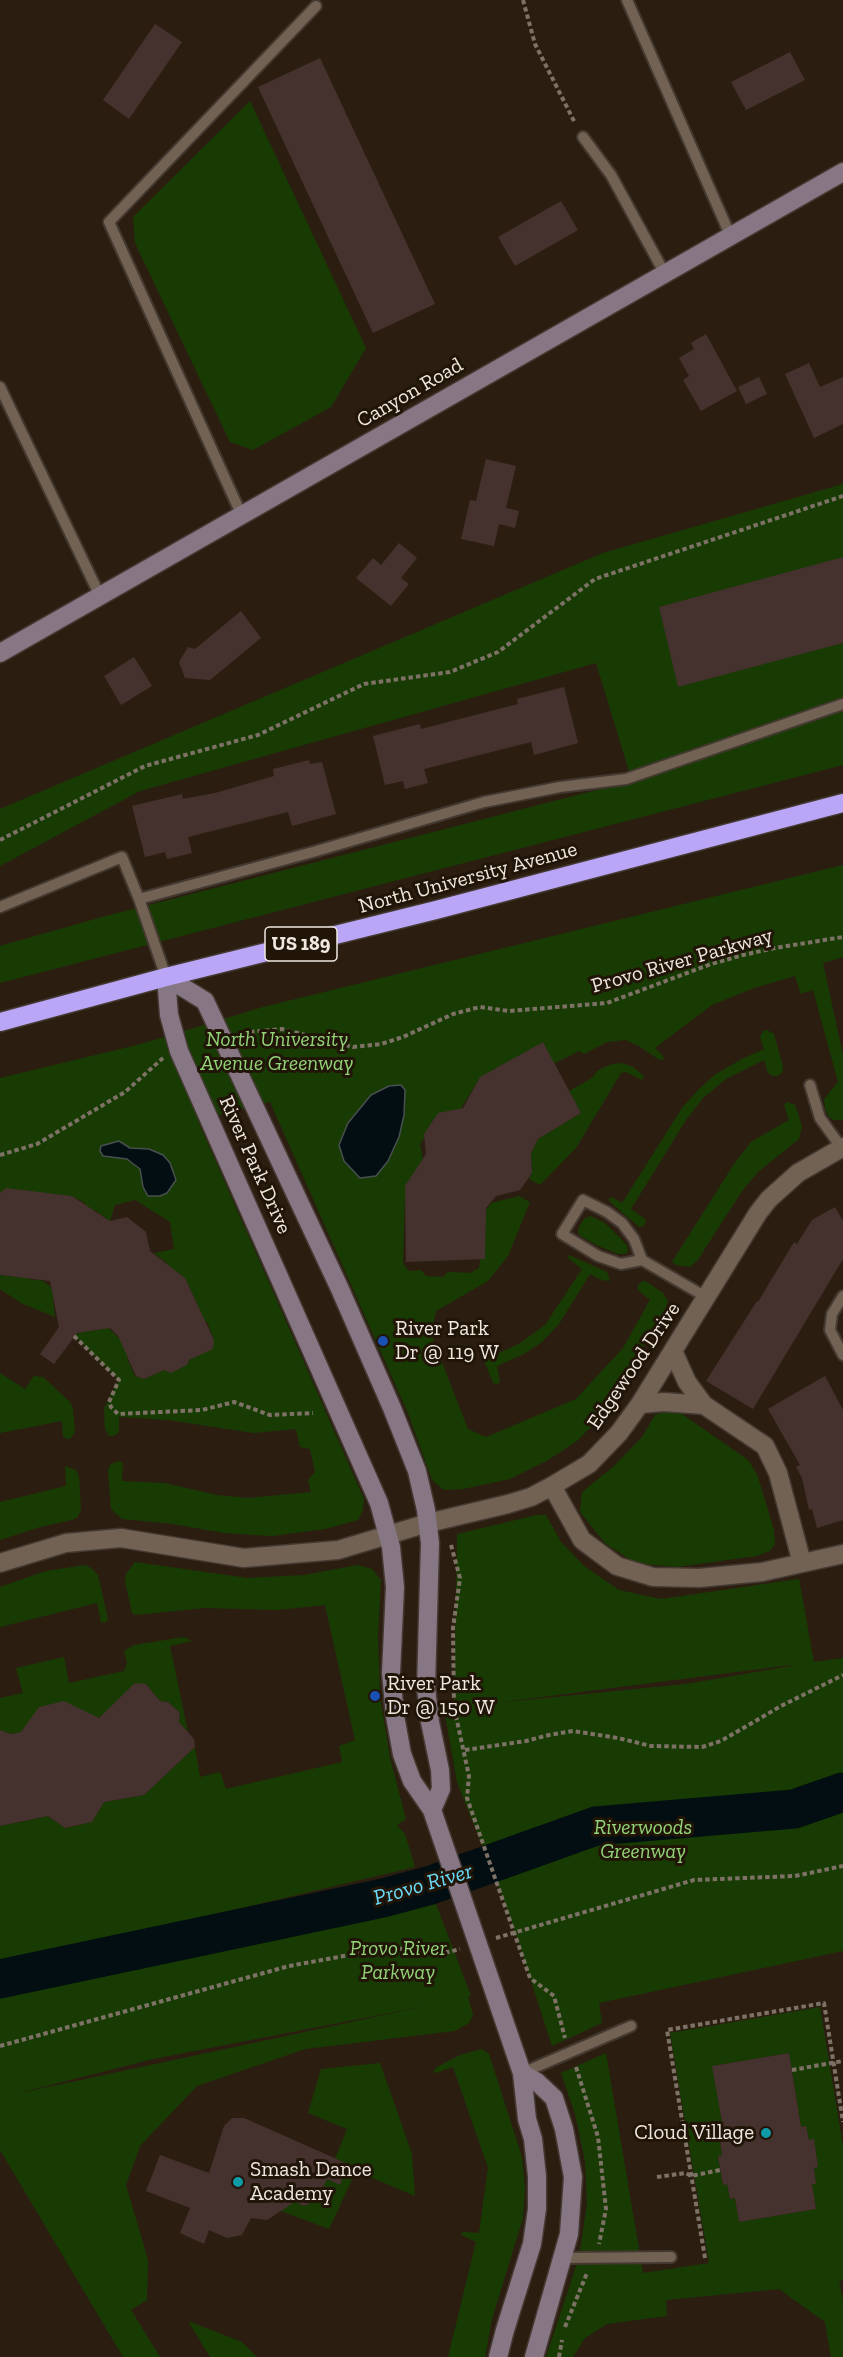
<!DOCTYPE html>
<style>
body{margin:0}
canvas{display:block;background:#2b1e11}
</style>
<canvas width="843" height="2357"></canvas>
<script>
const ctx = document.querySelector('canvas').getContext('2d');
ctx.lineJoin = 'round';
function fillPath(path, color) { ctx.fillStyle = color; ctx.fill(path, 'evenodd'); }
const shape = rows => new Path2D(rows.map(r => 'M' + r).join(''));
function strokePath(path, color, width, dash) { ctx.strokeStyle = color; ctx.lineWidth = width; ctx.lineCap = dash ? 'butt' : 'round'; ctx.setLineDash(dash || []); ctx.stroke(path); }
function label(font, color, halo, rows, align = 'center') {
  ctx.font = font + ' "Zilla Slab",serif'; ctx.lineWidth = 6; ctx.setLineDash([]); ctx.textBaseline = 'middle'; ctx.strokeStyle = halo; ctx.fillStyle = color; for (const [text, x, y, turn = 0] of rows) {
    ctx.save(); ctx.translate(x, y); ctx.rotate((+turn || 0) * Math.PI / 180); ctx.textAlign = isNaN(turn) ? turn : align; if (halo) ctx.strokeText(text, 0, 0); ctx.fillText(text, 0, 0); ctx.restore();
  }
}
fillPath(shape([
 [250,101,366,348,331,407,253,450,230,442,135,243,133,217],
 [843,484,843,765,0,983,0,946,102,917,632,781,596,663,140,791,0,866,0,809,603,553],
 [843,865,843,957,823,963,843,1055,843,1120,834,1120,829,1117,825,1108,824,1099,838,1082,813,990,801,994,795,976,754,988,712,1005,655,1048,663,1056,664,1060,658,1059,639,1046,625,1040,607,1042,584,1054,579,1051,549,1066,479,1079,456,1116,435,1122,420,1144,424,1165,405,1197,403,1264,409,1271,421,1270,426,1276,443,1277,448,1272,470,1273,479,1268,486,1210,491,1203,519,1196,530,1202,508,1256,488,1281,436,1311,431,1334,468,1429,486,1437,576,1399,623,1348,650,1300,638,1290,638,1285,643,1281,647,1282,663,1293,668,1301,665,1310,614,1397,596,1422,577,1441,548,1460,510,1479,463,1489,444,1490,432,1480,408,1413,270,1102,198,1121,364,1499,363,1510,358,1520,325,1529,272,1536,224,1533,173,1524,122,1519,111,1509,108,1471,110,1465,118,1461,123,1463,122,1481,164,1483,217,1495,248,1498,311,1492,308,1480,315,1472,310,1449,300,1447,296,1429,254,1433,168,1420,119,1417,119,1432,114,1436,109,1436,105,1429,104,1408,119,1380,74,1336,77,1333,97,1330,103,1322,131,1351,127,1358,135,1376,144,1379,164,1370,171,1373,187,1365,189,1360,214,1340,207,1322,199,1320,201,1312,185,1278,175,1270,167,1271,167,1263,154,1253,174,1249,170,1222,135,1200,115,1205,110,1221,95,1210,87,1213,85,1203,72,1196,0,1193,0,1078,141,1044,263,1007],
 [767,1030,774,1034,783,1066,782,1073,777,1076,772,1076,768,1073,764,1060,726,1079,703,1098,686,1120,631,1209,646,1220,644,1226,639,1227,610,1202,609,1199,611,1197,614,1198,622,1203,682,1108,700,1088,716,1074,742,1059,764,1049,760,1037,763,1031],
 [622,1063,633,1067,644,1076,642,1080,626,1072,621,1073,576,1148,540,1185,529,1179,532,1173,531,1153,538,1139,581,1113,569,1091,592,1078,597,1071,609,1065],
 [787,1102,795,1105,802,1126,799,1139,758,1172,742,1191,697,1261,690,1267,676,1265,672,1262,734,1164,751,1142,789,1120,784,1105],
 [591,1216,605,1223,627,1245,628,1251,626,1254,618,1254,596,1245,579,1235,578,1229,581,1223,585,1218],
 [569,1255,607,1272,610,1281,601,1280,590,1274,559,1324,542,1342,524,1354,497,1366,500,1382,497,1384,493,1383,479,1348,481,1342,487,1344,492,1356,519,1344,545,1325,582,1269,568,1258],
 [23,1272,29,1279,43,1281,57,1292,53,1298,55,1317,21,1303,0,1289,0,1275,17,1277],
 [0,1373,25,1389,34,1376,43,1377,70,1402,73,1409,75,1432,71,1438,67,1439,63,1437,62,1421,0,1433],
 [663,1412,682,1414,748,1460,757,1474,774,1530,775,1544,770,1551,756,1556,677,1567,635,1563,605,1543,580,1512,582,1492,613,1467,642,1437,655,1415],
 [65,1466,76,1470,79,1477,81,1509,78,1517,72,1520,40,1527,0,1540,0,1502,66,1486],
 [537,1515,546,1515,561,1542,584,1566,619,1590,661,1599,799,1579,814,1662,843,1658,843,1951,599,2003,602,2023,552,2046,510,1916,457,1782,444,1709,454,1707,457,1534],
 [791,1666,686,1684,495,1703,791,1665],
 [135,1562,248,1578,304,1575,358,1565,372,1569,381,1580,378,1636,380,1696,390,1758,406,1819,397,1825,405,1834,415,1867,0,1965,0,1822,7,1825,47,1816,65,1828,92,1822,104,1802,144,1795,195,1747,200,1777,220,1772,226,1789,342,1762,339,1746,355,1740,325,1605,277,1610,205,1608,135,1615,132,1613,125,1581,126,1574],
 [85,1565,91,1568,98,1575,108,1619,105,1623,101,1622,97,1603,0,1627,0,1587,46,1571],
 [184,1637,192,1641,170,1646,188,1732,179,1722,180,1713,168,1702,160,1701,146,1684,102,1716,11,1734,0,1730,0,1698,23,1693,16,1668,64,1657,69,1683,124,1671,127,1663,124,1651,134,1645],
 [436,1904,471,1996,468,1997,473,2015,469,2023,455,2031,305,2049,197,2086,140,2146,126,2185,148,2260,147,2300,131,2310,160,2357,123,2357,0,2150,0,1998],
 [426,2006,20,2093,19,2093,153,2059],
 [820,2007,843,2146,843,2280,839,2281,843,2301,843,2357,831,2357,825,2322,779,2289,666,2300,667,2316,607,2324,585,2338,573,2357,546,2357,579,2257,587,2204,585,2161,575,2114,561,2073,606,2053,643,2273,709,2263,670,2033],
 [789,2053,801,2127,806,2126,809,2140,814,2140,818,2167,814,2168,816,2183,812,2184,816,2209,739,2222,735,2198,730,2199,727,2184,723,2185,718,2157,722,2155,720,2141,725,2139,713,2066],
 [482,2049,489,2054,522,2157,525,2187,523,2218,492,2319,485,2357,448,2357,476,2242,460,2234,464,2232,479,2233,488,2168,453,2067,435,2073,433,2072,437,2067,460,2055],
 [380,2063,412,2154,415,2196,356,2171,329,2229,281,2211,285,2208,289,2200,304,2206,317,2200,327,2179,340,2184,348,2165,335,2159,347,2129,308,2113,321,2069],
 [188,2321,242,2342,257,2357,210,2357]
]), '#173b03');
const water = shape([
 [401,1085,405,1090,404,1115,399,1137,388,1161,376,1176,360,1178,344,1161,339,1145,348,1123,371,1095,389,1086,401,1085],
 [119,1141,130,1148,149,1149,163,1155,170,1163,176,1180,167,1193,160,1196,148,1196,143,1187,140,1169,127,1159,103,1156,100,1151,101,1146,119,1141]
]);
fillPath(water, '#020e12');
strokePath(water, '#494f50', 1.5);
strokePath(shape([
 [0,1979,383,1898,431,1885,596,1826,794,1809,843,1792]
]), '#020e12', 39);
fillPath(shape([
 [155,24,182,42,129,119,103,100],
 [790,52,805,80,746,110,731,82],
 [320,58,435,304,373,333,258,87],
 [561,201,578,230,515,266,498,237],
 [706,334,737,391,701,411,683,380,689,376,679,358,694,349,691,343],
 [809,363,820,387,843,377,843,424,814,438,785,374],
 [759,377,767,394,746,404,738,387],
 [486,459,516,466,506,508,519,511,515,528,499,524,494,546,461,539,470,500,476,501],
 [399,543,417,558,401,578,409,584,391,606,356,578,373,558,381,565],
 [843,557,843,643,678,687,659,607],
 [241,611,261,638,210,680,185,678,179,662,188,647,195,649],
 [134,657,152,686,121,705,104,676],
 [564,687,578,743,534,755,531,742,424,769,428,783,405,789,403,781,385,785,373,736,420,724,421,729,518,704,517,699],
 [309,760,310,764,322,762,336,814,292,826,288,812,188,837,192,853,167,859,165,852,145,857,132,806,182,794,183,799,215,793,274,776,273,769],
 [543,1042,581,1113,538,1139,531,1153,532,1173,520,1190,496,1196,486,1208,485,1259,406,1262,405,1186,426,1154,424,1134,438,1113,463,1108,480,1077],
 [6,1188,72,1196,110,1221,127,1217,146,1232,150,1251,185,1278,214,1340,213,1349,189,1360,187,1365,171,1373,164,1370,144,1379,136,1376,118,1336,110,1328,77,1333,54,1364,40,1354,59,1327,50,1281,0,1275,0,1193],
 [835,1207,843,1221,843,1259,753,1409,706,1381,757,1301,758,1302,794,1242,797,1244,812,1220],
 [825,1376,843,1410,843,1520,817,1528,812,1509,809,1510,802,1478,796,1467,800,1465,768,1409],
 [135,1683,146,1684,160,1701,168,1702,180,1713,179,1722,194,1739,195,1747,144,1795,104,1802,92,1822,65,1828,48,1816,0,1826,0,1730,11,1734,21,1732,39,1707,64,1701,99,1718],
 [789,2053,801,2127,806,2126,809,2140,814,2139,818,2167,814,2168,816,2184,812,2184,816,2209,739,2222,735,2198,730,2199,727,2184,723,2185,718,2156,722,2155,720,2140,725,2139,712,2066],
 [232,2118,244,2118,348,2164,340,2185,327,2179,317,2200,304,2206,295,2202,267,2220,251,2218,242,2235,227,2238,209,2230,204,2244,180,2233,190,2208,146,2191,160,2155,209,2173,224,2126]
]), '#45312d');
const lane = shape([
 [627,0,731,237],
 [583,137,611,175,665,274],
 [0,387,100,596],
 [242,516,109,222,316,6],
 [0,907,122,857,139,899],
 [166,977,139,899,313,852,484,802,560,787,626,779,843,704],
 [810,1085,820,1118,841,1147],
 [642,1260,634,1239,622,1223,607,1212,583,1200,562,1234,598,1256,621,1264,642,1260,706,1297],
 [843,1296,832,1314,830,1330,843,1355],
 [522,2073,631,2026],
 [562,2258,671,2257]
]);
const street = shape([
 [673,1351,687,1382,704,1405,765,1446,778,1473,802,1563],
 [640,1404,664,1402,704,1405],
 [552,1486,582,1540,617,1566,653,1577,699,1578,762,1572,843,1554],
 [0,1563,66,1543,121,1538,244,1558,338,1550,428,1523,508,1504,531,1497,552,1486,589,1464,619,1433,640,1404,758,1213,769,1199,798,1173,843,1147]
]);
const secondary = shape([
 [0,653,843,172],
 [166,977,169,1015,179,1051,379,1503,391,1547,395,1587,391,1673,395,1716,402,1754,412,1781,432,1810,522,2073,527,2119,533,2139,537,2176,537,2209,532,2244,505,2330,498,2357],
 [166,977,205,1001,339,1287,392,1408,417,1471,426,1510,430,1543,426,1688,430,1722,440,1770,441,1789,432,1810],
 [522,2073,537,2082,554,2098,564,2129,573,2177,569,2234,534,2357]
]);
const highway = shape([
 [0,1022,166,977,436,910,843,803]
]);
strokePath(lane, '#443931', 14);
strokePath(street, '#443931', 21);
strokePath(secondary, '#443931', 21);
strokePath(highway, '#443931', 21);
strokePath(shape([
 [523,0,535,44,575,123],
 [0,840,145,766,258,735,364,684,450,672,498,652,595,579,843,496],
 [250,1032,282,1029,353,1047,381,1044,403,1037,453,1014,480,1007,509,1011,607,1003,711,964,743,955,775,948,843,937],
 [0,1155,37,1144,125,1092,163,1058],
 [74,1336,119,1380,109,1402,111,1407,118,1414,202,1410,234,1402,270,1415,313,1413],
 [451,1545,460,1578,453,1628,454,1707,469,1776,467,1798,530,1978,554,1996,565,2038],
 [465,1750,526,1741,549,1735,573,1731,618,1738,651,1746,702,1747,721,1741,781,1706,843,1675],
 [496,1938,694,1880,795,1876,843,1866],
 [0,2046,289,1966,388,1948,449,1952,460,1949],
 [576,2067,598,2137,606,2209,599,2244],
 [792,2070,843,2061],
 [657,2177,686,2173,691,2176,720,2170],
 [705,2258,667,2030,824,2003,843,2122],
 [565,2327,587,2273],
 [559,2357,562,2340]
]), '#7e7267', 4, [4.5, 3]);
strokePath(lane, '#716253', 10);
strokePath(street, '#716253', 18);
strokePath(secondary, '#877684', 18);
strokePath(highway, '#b9a6f6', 18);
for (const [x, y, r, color] of [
 [383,1341,6,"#1a4fb4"],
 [375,1696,6,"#1a4fb4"],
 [766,2133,6,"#0f9aa8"],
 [238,2182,6,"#0f9aa8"]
]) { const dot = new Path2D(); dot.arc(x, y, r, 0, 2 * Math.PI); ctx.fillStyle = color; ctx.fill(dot); strokePath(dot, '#211508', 2); }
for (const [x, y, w] of [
 [301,944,72]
]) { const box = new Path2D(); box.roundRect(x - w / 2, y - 17, w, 34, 4.5); ctx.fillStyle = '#211508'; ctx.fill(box); strokePath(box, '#f0e7df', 1.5); }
label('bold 20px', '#f0e7df', null, [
 ["US 189",301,944]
]);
label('21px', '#f0e7df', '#211508', [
 ["Canyon Road",410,393,-30],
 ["North University Avenue",468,878,-15],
 ["Provo River Parkway",682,961,-16],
 ["River Park Drive",255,1165,66],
 ["Edgewood Drive",634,1366,-56]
]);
label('italic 21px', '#93d478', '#211508', [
 ["North University",277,1040],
 ["Avenue Greenway",277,1064],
 ["Riverwoods",643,1828],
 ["Greenway",643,1852],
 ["Provo River",398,1949],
 ["Parkway",398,1973]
]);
label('21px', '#f0e7df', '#211508', [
 ["River Park",395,1329],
 ["Dr @ 119 W",395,1353],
 ["River Park",387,1684],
 ["Dr @ 150 W",387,1708],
 ["Cloud Village",754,2133,"right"],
 ["Smash Dance",250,2170],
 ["Academy",250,2194]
], 'left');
label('italic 22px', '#69dcf9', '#211508', [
 ["Provo River",423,1885,-16]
]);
</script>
